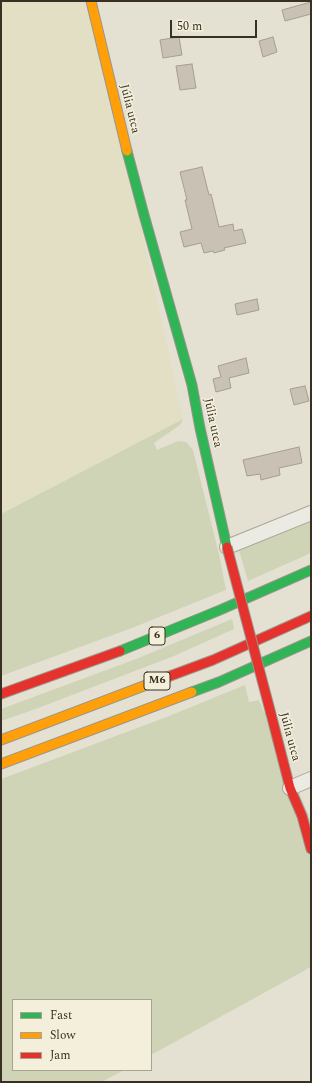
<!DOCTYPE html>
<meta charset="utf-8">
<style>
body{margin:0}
#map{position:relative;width:312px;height:1083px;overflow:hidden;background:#e4e1d3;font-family:Spectral,serif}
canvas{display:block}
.frame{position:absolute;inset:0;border:2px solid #393023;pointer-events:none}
.legend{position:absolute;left:12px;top:999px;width:140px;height:72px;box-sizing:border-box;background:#f3efdb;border:1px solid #a9a391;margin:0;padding:5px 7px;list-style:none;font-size:12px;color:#393023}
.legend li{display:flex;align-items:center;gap:8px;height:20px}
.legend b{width:20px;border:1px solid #a9a391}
.scale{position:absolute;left:170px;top:20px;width:87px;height:18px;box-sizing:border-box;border:2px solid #393023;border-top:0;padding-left:5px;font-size:12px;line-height:14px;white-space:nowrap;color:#393023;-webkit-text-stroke:3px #f3efdb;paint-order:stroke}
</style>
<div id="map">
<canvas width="312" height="1083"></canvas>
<div class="frame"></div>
<ul class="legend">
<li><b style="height:5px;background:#30b455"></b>Fast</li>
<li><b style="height:5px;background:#ff9f0a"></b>Slow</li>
<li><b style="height:5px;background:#e5322d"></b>Jam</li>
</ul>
<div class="scale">50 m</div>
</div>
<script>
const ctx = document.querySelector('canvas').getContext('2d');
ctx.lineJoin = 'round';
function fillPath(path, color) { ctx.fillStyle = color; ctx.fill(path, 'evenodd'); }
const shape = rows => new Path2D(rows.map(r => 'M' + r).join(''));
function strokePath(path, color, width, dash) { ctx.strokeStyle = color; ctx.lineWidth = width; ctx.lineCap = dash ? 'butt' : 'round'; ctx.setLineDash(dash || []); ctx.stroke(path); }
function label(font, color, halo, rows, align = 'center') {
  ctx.font = font + ' Spectral,serif'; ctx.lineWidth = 3; ctx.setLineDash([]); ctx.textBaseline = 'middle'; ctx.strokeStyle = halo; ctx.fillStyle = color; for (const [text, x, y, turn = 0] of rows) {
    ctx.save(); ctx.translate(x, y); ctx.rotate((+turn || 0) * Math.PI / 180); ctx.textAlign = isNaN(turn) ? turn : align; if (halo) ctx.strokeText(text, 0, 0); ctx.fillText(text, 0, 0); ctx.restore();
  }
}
fillPath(shape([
 [1,1,91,1,102,47,183,419,1,514]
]), '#e2dfc5');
fillPath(shape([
 [183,419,180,425,154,443,157,450,178,441,186,442,193,450,219,554,226,590,132,628,1,676,1,514],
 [311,514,311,553,248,581,238,547],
 [232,619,234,629,174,656,33,710,1,721,1,709,136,659],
 [245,685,249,702,259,700,311,821,311,967,151,1055,151,1000,13,1000,13,1070,124,1070,102,1082,1,1082,1,779,169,716]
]), '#d0d4b7');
const building = shape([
 [311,2,311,14,285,21,282,10,311,2],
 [179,37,182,55,163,58,160,40,179,37],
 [273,37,277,52,263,57,259,41,273,37],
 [192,64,196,88,180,90,176,66,192,64],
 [202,167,209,195,211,194,219,227,233,224,234,231,242,229,246,243,224,248,225,250,214,253,213,251,204,253,201,243,184,247,180,232,192,229,185,200,187,200,180,172,202,167],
 [257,299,259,310,237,315,235,304,257,299],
 [246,358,249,373,229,378,231,388,216,392,213,379,221,377,218,366,246,358],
 [305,386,309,401,294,405,290,389,305,386],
 [299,447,302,463,279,468,280,475,261,480,260,474,247,476,243,460,299,447]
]);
fillPath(building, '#c8c1b4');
strokePath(building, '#a59d92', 1);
const street = shape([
 [227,547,311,513],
 [290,788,311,779]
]);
const fast = shape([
 [127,151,144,215,192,385,200,428,227,547],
 [120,651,220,610,311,570],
 [192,692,219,682,311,641]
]);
const slow = shape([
 [91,1,127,151],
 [1,740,170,676],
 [1,764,192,692]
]);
const jam = shape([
 [170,676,213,660,311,616],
 [1,694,120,651],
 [271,714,290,788,302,816,311,849]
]);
strokePath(street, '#aaa69b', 16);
strokePath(fast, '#9a968b', 11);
strokePath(slow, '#9a968b', 11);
strokePath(jam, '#9a968b', 11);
strokePath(street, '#ecebe3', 14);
strokePath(fast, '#30b455', 9);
strokePath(slow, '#ff9f0a', 9);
strokePath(jam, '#e5322d', 9);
const jamBridge = shape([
 [227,547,271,714]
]);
strokePath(jamBridge, '#9a968b', 11, []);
strokePath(jamBridge, '#e5322d', 9);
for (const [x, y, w] of [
 [157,636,16],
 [157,681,26]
]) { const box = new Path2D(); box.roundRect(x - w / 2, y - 9, w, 18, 3); ctx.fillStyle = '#f3efdb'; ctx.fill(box); strokePath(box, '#393023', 1); }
label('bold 11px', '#393023', null, [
 ["6",157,636],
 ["M6",157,681]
]);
label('12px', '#393023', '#f3efdb', [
 ["Júlia utca",129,109,76],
 ["Júlia utca",212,423,78],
 ["Júlia utca",289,737,75]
]);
</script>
